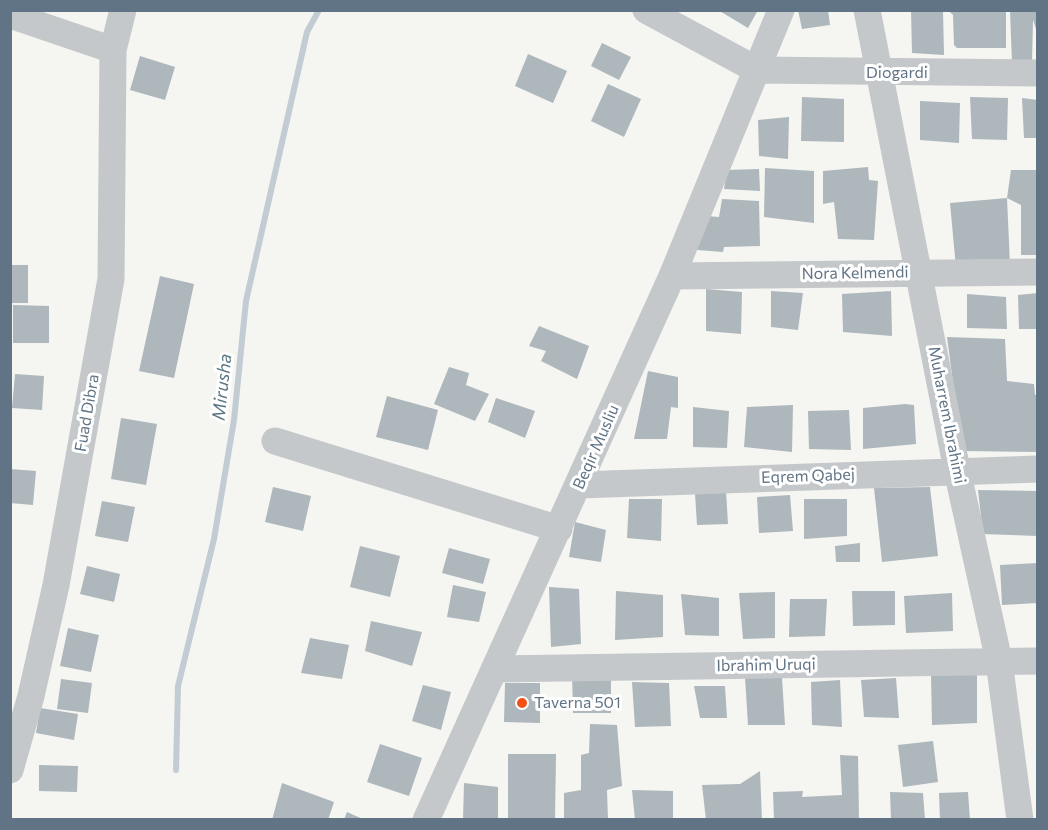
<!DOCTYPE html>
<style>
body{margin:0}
#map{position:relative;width:1048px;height:830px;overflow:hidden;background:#f5f5f1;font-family:Commissioner,sans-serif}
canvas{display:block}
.frame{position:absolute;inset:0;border:12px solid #617485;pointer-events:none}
</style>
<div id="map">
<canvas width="1048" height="830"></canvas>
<div class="frame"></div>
</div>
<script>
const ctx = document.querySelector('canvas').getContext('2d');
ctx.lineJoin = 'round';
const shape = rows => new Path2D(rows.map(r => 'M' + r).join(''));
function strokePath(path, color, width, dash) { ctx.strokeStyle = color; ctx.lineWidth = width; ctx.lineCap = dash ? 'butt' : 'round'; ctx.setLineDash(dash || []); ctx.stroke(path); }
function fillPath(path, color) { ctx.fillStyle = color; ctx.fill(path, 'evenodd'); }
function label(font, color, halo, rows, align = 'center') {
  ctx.font = font + ' Commissioner,sans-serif'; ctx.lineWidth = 6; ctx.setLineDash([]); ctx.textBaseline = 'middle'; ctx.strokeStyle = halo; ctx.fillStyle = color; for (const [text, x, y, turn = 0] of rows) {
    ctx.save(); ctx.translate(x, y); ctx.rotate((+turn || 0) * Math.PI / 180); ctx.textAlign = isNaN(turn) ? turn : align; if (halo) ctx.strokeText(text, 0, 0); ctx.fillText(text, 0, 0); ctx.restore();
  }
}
strokePath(shape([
 [176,770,178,686,214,539,234,420,246,301,307,32,319,10]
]), '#c2ccd2', 6);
fillPath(shape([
 [718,10,758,10,748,28],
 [798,10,828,10,830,25,802,29],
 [911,10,943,10,944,55,912,53],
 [948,10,1006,10,1006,48,957,48,954,45,953,15],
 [1010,10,1038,10,1038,35,1033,20,1032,63,1012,63],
 [602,43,631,57,619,80,591,66],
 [528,54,567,71,553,103,515,86],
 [140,56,175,67,165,100,130,90],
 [608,84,641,99,624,137,591,121],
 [802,97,844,99,844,142,801,141],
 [970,97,1008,98,1007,140,972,139],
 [1022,98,1038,100,1038,138,1024,138],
 [920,101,960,103,959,143,920,140],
 [789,117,788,159,759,156,758,120],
 [868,167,869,180,878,181,874,240,838,239,834,202,823,204,823,171],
 [765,168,814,171,814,223,764,217],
 [759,169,760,191,724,189,727,170],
 [1011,170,1038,170,1038,255,1021,255,1021,205,1007,198],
 [1007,198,1010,265,956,268,950,203],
 [722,199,759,201,760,246,724,247,723,252,697,250,707,216,719,217],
 [10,265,28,265,28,303,10,303],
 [160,276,194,284,174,378,139,371],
 [706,289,742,292,741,334,706,331],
 [771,291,803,293,798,330,771,327],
 [891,291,892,336,843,332,842,294],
 [1038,293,1038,329,1019,329,1018,295],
 [967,294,1006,297,1007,329,967,328],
 [13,305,49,306,49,343,13,343],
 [539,326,589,346,577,379,541,361,546,351,529,346],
 [947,337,1005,339,1007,381,1034,384,1035,395,1038,395,1036,452,962,451],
 [449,367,469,373,466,385,489,394,475,421,434,404],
 [648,371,678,377,678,408,671,407,667,439,634,439],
 [15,374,44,376,42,410,12,408],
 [387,396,438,410,428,450,376,437],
 [496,398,535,411,525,438,488,422],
 [905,404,914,405,916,444,863,449,863,408],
 [793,405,792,452,744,447,747,407],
 [693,407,729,411,727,448,693,447],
 [849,410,851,450,809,449,808,411],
 [121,418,157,424,146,485,111,479],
 [10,469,36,471,33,505,10,503],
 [273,487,311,496,303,531,265,522],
 [930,487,938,556,882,562,874,488],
 [978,490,1038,491,1038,536,983,534],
 [726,491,728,524,697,525,695,493],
 [790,495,793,531,759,533,757,497],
 [629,499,662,499,661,541,627,538],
 [804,499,847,499,847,536,804,539],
 [102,501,135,507,128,542,95,536],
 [575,522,606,530,601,562,569,557],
 [860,543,860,562,836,562,835,546],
 [360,546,400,556,390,597,350,587],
 [449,548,490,559,483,584,442,573],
 [1038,563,1038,603,1002,605,1000,565],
 [87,566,120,574,114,602,80,594],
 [453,585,486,592,479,622,447,617],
 [549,587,579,589,581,644,551,647],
 [616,591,663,595,663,637,615,640],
 [852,591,895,591,895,625,853,626],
 [775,592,775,638,743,639,739,593],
 [952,593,953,631,906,633,904,596],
 [681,594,719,598,719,636,685,635],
 [790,599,827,599,825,636,789,637],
 [371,621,422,632,412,666,365,651],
 [68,628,99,635,91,672,60,666],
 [310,638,349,645,342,679,301,673],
 [611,673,611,713,573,713,572,674],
 [931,675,977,675,977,723,932,725],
 [745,677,782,678,785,725,748,725],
 [896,678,899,718,864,717,861,680],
 [61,679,92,683,88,713,57,709],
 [840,680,842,727,812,725,811,682],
 [632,682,669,683,671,726,635,727],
 [505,683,540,683,540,723,504,722],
 [423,685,451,692,441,730,412,721],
 [694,686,725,686,727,718,700,718],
 [40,708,78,714,74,740,36,733],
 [590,724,617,725,622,786,607,790,608,820,564,820,564,793,581,790,581,755,589,753],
 [933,741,938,782,903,787,898,745],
 [380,744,422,758,409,796,367,782],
 [508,754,556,754,555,820,508,820],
 [840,755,858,756,859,820,774,820,773,792,803,791,802,797,842,795],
 [39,765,78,766,77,792,39,791],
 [760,771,762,820,706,820,702,785,740,784],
 [282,783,334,802,328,820,272,820],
 [464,783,498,787,498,820,463,820],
 [632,790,673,791,673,820,635,820],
 [890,792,923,793,925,820,891,820],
 [968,792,970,820,940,820,939,793],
 [347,812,365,820,344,820]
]), '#aeb7bc');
strokePath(shape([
 [646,10,757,70,1038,73],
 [867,10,957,470,999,661,1020,820],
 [10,15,113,50,111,279,56,585,31,696,10,770],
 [113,50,123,10],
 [672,276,1038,272],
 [275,441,559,529],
 [579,485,1038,469],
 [495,669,1038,661],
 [426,820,672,276,781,10]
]), '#c4c8cb', 27);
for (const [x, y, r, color] of [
 [522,703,6,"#f35013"]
]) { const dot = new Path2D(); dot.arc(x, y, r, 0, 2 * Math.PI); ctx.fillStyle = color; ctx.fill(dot); strokePath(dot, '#fff', 2); }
label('16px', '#617485', '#fff', [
 ["Diogardi",897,73],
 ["Nora Kelmendi",855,273,-1],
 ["Fuad Dibra",87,413,-80],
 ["Muharrem Ibrahimi",947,415,79],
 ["Beqir Musliu",596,447,-66],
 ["Eqrem Qabej",808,476,-2],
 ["Ibrahim Uruqi",766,665,-1]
]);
label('16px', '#617485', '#fff', [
 ["Taverna 501",534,703]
], 'left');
label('italic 18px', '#5d7783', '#fff', [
 ["Mirusha",222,387,-84]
]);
</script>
